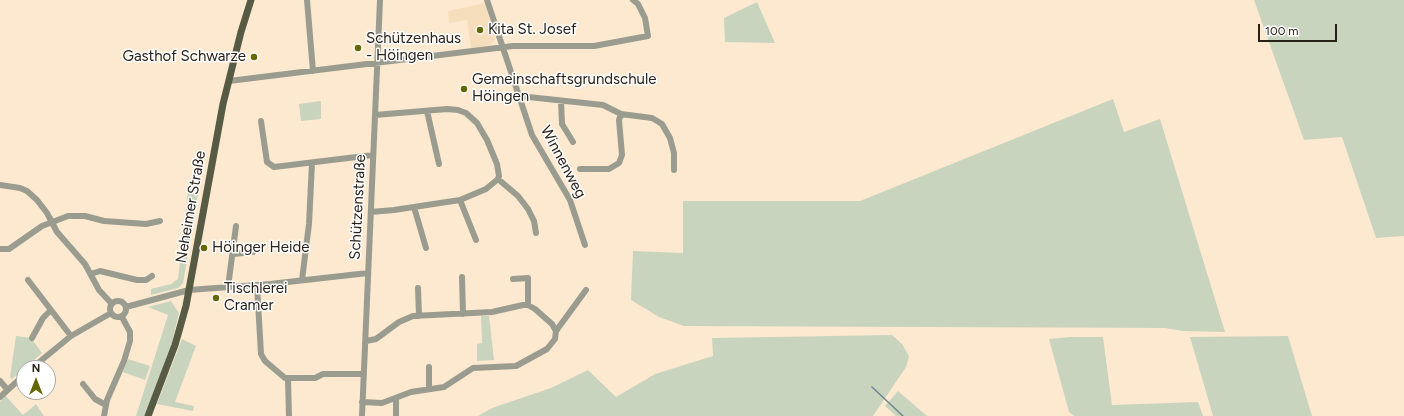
<!DOCTYPE html>
<meta charset="utf-8">
<style>
body{margin:0}
#map{position:relative;width:1404px;height:416px;overflow:hidden;background:#fde9cf;font-family:Figtree,sans-serif}
canvas{display:block}
.north{position:absolute;left:16px;top:360px;width:40px;height:40px;box-sizing:border-box;background:#fff;border:1px solid #a9a6a3;border-radius:50%;rotate:0deg;font-size:11px;font-weight:700;line-height:16px;text-align:center;color:#282118}
.north::after{content:'';display:block;margin:auto;width:14px;height:18px;background:#646702;clip-path:polygon(50% 0,100% 100%,50% 72%,0 100%)}
.scale{position:absolute;left:1258px;top:24px;width:79px;height:18px;box-sizing:border-box;border:2px solid #282118;border-top:0;padding-left:5px;font-size:12px;line-height:14px;white-space:nowrap;color:#282118;-webkit-text-stroke:3px #fff;paint-order:stroke}
</style>
<div id="map">
<canvas width="1404" height="416"></canvas>
<div class="north">N</div>
<div class="scale">100 m</div>
</div>
<script>
const ctx = document.querySelector('canvas').getContext('2d');
ctx.lineJoin = 'round';
function fillPath(path, color) { ctx.fillStyle = color; ctx.fill(path, 'evenodd'); }
const shape = rows => new Path2D(rows.map(r => 'M' + r).join(''));
function strokePath(path, color, width, dash) { ctx.strokeStyle = color; ctx.lineWidth = width; ctx.lineCap = dash ? 'butt' : 'round'; ctx.setLineDash(dash || []); ctx.stroke(path); }
function label(font, color, halo, rows, align = 'center') {
  ctx.font = font + ' Figtree,sans-serif'; ctx.lineWidth = 3; ctx.setLineDash([]); ctx.textBaseline = 'middle'; ctx.strokeStyle = halo; ctx.fillStyle = color; for (const [text, x, y, turn = 0] of rows) {
    ctx.save(); ctx.translate(x, y); ctx.rotate((+turn || 0) * Math.PI / 180); ctx.textAlign = isNaN(turn) ? turn : align; if (halo) ctx.strokeText(text, 0, 0); ctx.fillText(text, 0, 0); ctx.restore();
  }
}
fillPath(shape([
 [485,3,495,40,490,45,471,48,467,20,449,23,448,11]
]), '#f6debd');
fillPath(shape([
 [1254,0,1404,0,1404,236,1376,238,1342,137,1304,140],
 [757,2,775,43,725,42,724,18],
 [1113,99,1124,132,1160,119,1225,332,1183,331,1165,328,684,326,659,317,631,300,633,251,683,253,683,201,860,201],
 [321,101,321,119,301,121,299,104],
 [189,180,200,182,183,283,178,288,151,295,151,289,171,284,178,279],
 [171,301,179,313,171,347,145,416,136,416,168,315,148,307],
 [481,316,489,316,494,360,477,361,477,344,482,343],
 [892,335,902,344,909,356,906,367,873,416,478,416,492,408,551,388,588,370,616,397,655,374,713,356,712,338],
 [16,336,31,338,42,353,12,379,10,377],
 [1288,336,1312,416,1213,416,1190,337],
 [1070,337,1103,337,1112,405,1198,402,1203,416,1074,416,1069,412,1049,339],
 [182,339,196,346,175,402,194,406,193,411,157,404],
 [128,359,150,366,145,380,123,372],
 [898,391,927,416,896,416,885,406],
 [5,395,23,415,36,404,44,416,0,416,0,402]
]), '#c9d4bf');
strokePath(shape([
 [872,387,903,416]
]), '#71878f', 1.5);
strokePath(shape([
 [307,0,313,71],
 [487,0,532,135,570,200,585,245],
 [229,81,513,46,594,46,648,36,645,18,638,4,633,0],
 [519,96,603,105,621,114,652,118,662,124,670,138,674,153,674,170],
 [561,101,562,124,573,142],
 [427,111,439,164],
 [261,121,267,162,274,167,373,155],
 [580,169,609,169,619,163,622,155,619,120,621,114],
 [498,179,518,196,528,209,534,221,536,233],
 [0,185,20,188,27,191,37,200,47,213,57,232,85,264,99,290,112,304],
 [460,200,476,240],
 [414,207,426,248],
 [371,212,394,210,460,200,486,189,498,179,499,176,497,164,487,140,477,123,466,113,458,110,447,109,375,115],
 [0,249,9,249,42,226,68,216,85,216,104,221,146,224,160,221],
 [233,254,253,252],
 [91,274,100,271,137,280,146,280,152,276],
 [462,277,463,314],
 [513,279,528,278,528,305],
 [28,280,71,336],
 [302,280,309,224,312,163],
 [257,285,261,354,265,361,285,378,315,378,323,374,364,374],
 [228,287,236,226],
 [418,288,419,316],
 '110 309a8 8 0 1 1 16 0a8 8 0 1 1-16 0Z',
 [126,307,189,290,270,284,368,273],
 [556,331,586,290],
 [32,338,43,318,51,310],
 [429,367,429,389],
 [32,368,71,336,111,313],
 [288,379,289,416],
 [0,381,7,389],
 [83,384,95,399,106,405],
 [0,397,24,375],
 [396,399,396,416],
 [362,402,382,403,411,392,444,387,473,368,516,366,547,349,555,339,556,331,552,324,535,309,528,305,523,305,492,312,413,316,399,322,376,339,366,341],
 [104,416,107,400,124,361,130,341,130,332,122,317],
 [362,416,380,0]
]), '#9a9c8f', 6);
strokePath(shape([
 [148,416,175,345,186,306,223,104,241,32,251,0]
]), '#585b43', 7);
for (const [x, y, r, color] of [
 [480,30,4,"#646702"],
 [358,48,4,"#646702"],
 [254,57,4,"#646702"],
 [464,89,4,"#646702"],
 [204,248,4,"#646702"],
 [216,298,4,"#646702"]
]) { const dot = new Path2D(); dot.arc(x, y, r, 0, 2 * Math.PI); ctx.fillStyle = color; ctx.fill(dot); strokePath(dot, '#fff', 1.5); }
label('15px', '#282118', '#fff', [
 ["Kita St. Josef",488,30],
 ["Schützenhaus",366,39],
 ["- Höingen",366,56],
 ["Gasthof Schwarze",246,57,"right"],
 ["Gemeinschaftsgrundschule",472,80],
 ["Höingen",472,97],
 ["Höinger Heide",212,248],
 ["Tischlerei",224,289],
 ["Cramer",224,306]
], 'left');
label('15px', '#282118', '#fff', [
 ["Winnenweg",563,162,62],
 ["Neheimer Straße",191,207,-80],
 ["Schützenstraße",358,207,-87]
]);
</script>
